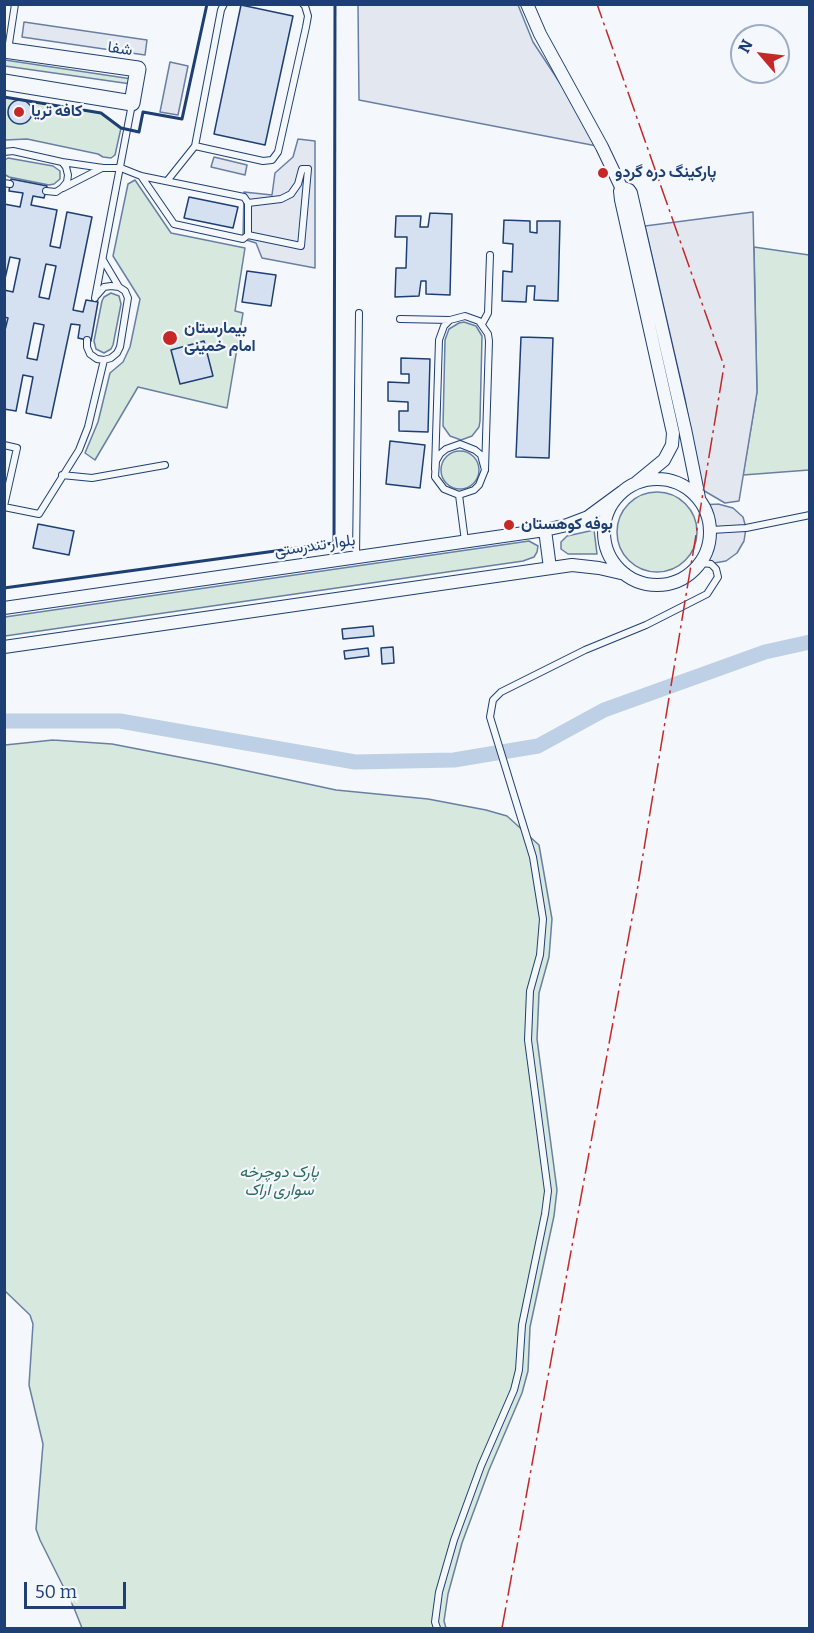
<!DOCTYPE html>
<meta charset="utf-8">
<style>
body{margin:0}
#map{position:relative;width:814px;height:1633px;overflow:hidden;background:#f4f7fb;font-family:Bitter,serif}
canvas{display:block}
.frame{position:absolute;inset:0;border:6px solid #1d3f73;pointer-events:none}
.north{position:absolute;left:730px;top:24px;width:60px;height:60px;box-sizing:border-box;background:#f4f7fb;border:2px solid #9eadc5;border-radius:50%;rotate:298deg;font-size:16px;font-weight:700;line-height:24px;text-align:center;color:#1d3f73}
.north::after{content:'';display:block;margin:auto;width:21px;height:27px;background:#c62828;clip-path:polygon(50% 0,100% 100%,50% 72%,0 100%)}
.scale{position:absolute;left:24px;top:1582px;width:102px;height:27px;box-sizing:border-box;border:3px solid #1d3f73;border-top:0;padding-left:8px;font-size:18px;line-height:21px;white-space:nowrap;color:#1d3f73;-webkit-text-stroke:4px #f4f7fb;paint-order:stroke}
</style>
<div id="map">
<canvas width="814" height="1633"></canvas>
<div class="frame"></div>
<div class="north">N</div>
<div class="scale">50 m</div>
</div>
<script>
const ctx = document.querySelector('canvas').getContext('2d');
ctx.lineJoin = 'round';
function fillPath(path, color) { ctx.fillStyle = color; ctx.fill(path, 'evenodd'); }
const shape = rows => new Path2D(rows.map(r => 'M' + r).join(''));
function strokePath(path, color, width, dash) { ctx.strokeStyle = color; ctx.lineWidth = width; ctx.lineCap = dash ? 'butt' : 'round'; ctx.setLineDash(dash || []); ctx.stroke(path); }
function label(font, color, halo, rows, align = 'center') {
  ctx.font = font + ' Bitter,Vazirmatn,serif'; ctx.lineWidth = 4.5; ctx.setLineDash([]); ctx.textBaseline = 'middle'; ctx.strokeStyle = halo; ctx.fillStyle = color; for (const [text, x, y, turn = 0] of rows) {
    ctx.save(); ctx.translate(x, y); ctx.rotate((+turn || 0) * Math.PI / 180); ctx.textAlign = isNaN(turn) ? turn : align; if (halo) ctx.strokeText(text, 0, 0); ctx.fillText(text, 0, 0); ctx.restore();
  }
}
const green = shape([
 [5,60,132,79,131,84,5,66,5,60],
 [4,97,101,113,121,128,115,155,111,158,103,157,98,154,27,139,5,140,4,97],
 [8,158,53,166,60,171,60,179,54,184,49,185,9,177,4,174,5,160,8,158],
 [135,180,171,233,245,248,235,311,243,313,227,408,138,387,95,460,85,453,98,422,110,373,123,362,130,347,140,299,113,256,128,184,135,180],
 [754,247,809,255,809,470,743,475,757,392,754,247],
 [111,293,119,296,121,304,113,345,111,349,104,353,96,349,94,341,102,301,104,297,111,293],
 [464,322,476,326,482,336,480,421,479,427,472,436,461,440,450,436,443,426,445,340,449,329,459,323,464,322],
 '441 470a19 19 0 1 1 38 0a19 19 0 1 1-38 0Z',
 '617 532a40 40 0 1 1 80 0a40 40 0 1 1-80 0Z',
 [594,530,597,554,568,554,561,549,561,542,567,536,594,530],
 [529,541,538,546,537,552,534,557,523,561,5,636,5,617,529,541],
 [53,740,112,744,215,764,336,790,428,799,486,810,507,816,539,845,552,919,549,957,539,993,537,1039,557,1190,554,1216,530,1327,528,1371,522,1393,489,1470,462,1543,448,1594,444,1621,446,1628,82,1628,74,1608,40,1540,36,1529,43,1444,29,1385,33,1324,30,1315,5,1291,5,745,53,740]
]);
fillPath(green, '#d7e8df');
strokePath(green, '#687fa3', 1.5);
const parking = shape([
 [358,5,518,5,533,42,602,147,359,100,358,5],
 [24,22,147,40,145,55,22,37,24,22],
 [170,62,188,66,178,115,160,112,170,62],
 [298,139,315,141,315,268,262,258,256,243,243,239,244,192,272,195,275,173,293,157,298,139],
 [214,157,247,165,245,175,211,167,214,157],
 [753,212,757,392,739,501,725,503,701,489,685,399,645,226,753,212],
 [718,504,733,508,743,517,746,528,744,541,737,553,726,561,714,563,702,560,709,547,711,530,707,513,703,505,718,504]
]);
fillPath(parking, '#e3e8f0');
strokePath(parking, '#687fa3', 1.5);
strokePath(shape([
 [4,721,120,721,355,762,454,760,538,746,604,710,765,652,810,642]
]), '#bed0e5', 15);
const building = shape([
 [241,5,293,16,265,145,214,134,241,5],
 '8 112a12 12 0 1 1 24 0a12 12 0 1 1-24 0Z',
 [11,179,47,186,44,198,33,196,31,205,57,210,50,246,60,248,67,212,92,217,73,310,83,312,86,300,98,302,91,341,78,338,80,325,71,324,51,418,26,413,33,377,23,375,16,411,4,409,4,334,8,318,4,317,4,290,13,292,20,259,10,257,4,283,4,204,20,207,23,193,9,191,11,179],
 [46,264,56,266,49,299,39,297,46,264],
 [34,323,44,325,37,360,27,358,34,323],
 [189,197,238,207,233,228,184,218,189,197],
 [430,213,452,214,450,295,426,294,426,281,421,281,419,296,395,297,396,268,406,268,407,237,395,237,396,216,421,216,420,227,428,227,430,213],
 [504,220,530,221,530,232,537,233,537,221,560,221,558,301,534,300,535,286,527,286,526,302,502,301,503,271,512,272,513,244,503,243,504,220],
 [247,271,276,275,271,306,242,302,247,271],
 [521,337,553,338,549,458,516,457,521,337],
 [204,341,213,376,180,384,171,350,204,341],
 [401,358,430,359,428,432,399,431,399,411,408,411,408,402,388,401,388,382,409,383,409,374,401,374,401,358],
 [390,441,425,445,420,488,386,484,390,441],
 [38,524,74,531,69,555,33,548,38,524],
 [373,626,374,636,343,639,342,629,373,626],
 [393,647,394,663,382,664,381,648,393,647],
 [368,648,369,656,345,659,344,651,368,648]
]);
fillPath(building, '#d5e0f0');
strokePath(building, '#1d3f73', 1.5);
const service = shape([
 [8,50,15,4],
 [195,146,263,161,272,160,278,152,306,27,308,16,305,6,303,4],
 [4,152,13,151,62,162,66,167,68,175,67,182,62,188,56,192,46,191],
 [62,162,103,168,121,168,141,176,244,197,248,203,248,235,243,239,174,224,141,176],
 [167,181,195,146,221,10,224,4],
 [4,183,10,184],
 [63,188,102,168],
 [248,235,301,246,308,169,302,169,298,184,291,194,281,199,248,203],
 [103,260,119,287],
 [95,298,132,104],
 [400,319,450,320],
 [482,324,488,313,490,255],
 [87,340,87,347,90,354,97,359,104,360,111,358,117,353,120,347,128,298,125,291,119,287,111,286,104,287,97,295],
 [4,445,17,448,4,506],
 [435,469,439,340,444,326,450,320,465,316,479,321,488,334,489,341,485,470,479,485,474,490,459,495,444,489,435,477,436,461,440,454,446,449,460,444,475,450,481,455,485,470],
 [62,475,92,478,165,465],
 [459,495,465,541],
 [4,507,39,514,79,450,88,427,104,360],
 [711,530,746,528,810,515],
 [356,557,359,313],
 [437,1628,435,1622,439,1592,454,1540,481,1466,514,1390,519,1370,522,1325,545,1214,548,1191,528,1040,530,991,540,955,543,919,533,857,490,717,493,700,501,692,585,650,646,625,707,594,718,577,716,569,711,564,701,563]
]);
const minor = shape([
 [527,4,540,34,602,147,622,189],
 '604 532a53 53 0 1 1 106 0a53 53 0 1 1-106 0Z',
 [636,483,664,460,672,445,673,433,621,200,620,191,624,188,629,190,631,193,685,429,699,498],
 [545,530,550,568],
 [4,608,545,530,567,525,588,517,622,492],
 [4,647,572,565,599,568,625,574]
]);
const tertiary = shape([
 [4,50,138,69,132,103,4,82]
]);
strokePath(service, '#1d3f73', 8);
strokePath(minor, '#1d3f73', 14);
strokePath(tertiary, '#1d3f73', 17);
strokePath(service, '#f4f7fb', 6);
strokePath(minor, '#f4f7fb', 12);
strokePath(tertiary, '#f4f7fb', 15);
strokePath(shape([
 [4,97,101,113,121,128,139,132,143,112,182,119,207,4],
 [4,588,334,543,335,4]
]), '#1d3f73', 3);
strokePath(shape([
 [502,1628,637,891,724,366,597,4]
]), '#c62828', 1.5, [21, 4.5, 3, 4.5]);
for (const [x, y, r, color] of [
 [19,112,6,"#c62828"],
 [603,173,6,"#c62828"],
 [170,338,8,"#c62828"],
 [509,525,6,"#c62828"]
]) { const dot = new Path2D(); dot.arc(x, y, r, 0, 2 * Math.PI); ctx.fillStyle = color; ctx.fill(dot); strokePath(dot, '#f4f7fb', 2); }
label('16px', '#1d3f73', '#f4f7fb', [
 ["شفا",120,49,8],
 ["بلوار تندرستی",315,546,-8]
]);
label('bold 16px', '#1d3f73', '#f4f7fb', [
 ["کافه تریا",31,112],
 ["پارکینگ دره گردو",615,173],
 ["بیمارستان",184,329],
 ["امام خمینی",184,347],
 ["بوفه کوهستان",521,525]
], 'left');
label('italic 16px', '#2c6c60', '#f4f7fb', [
 ["پارک دوچرخه",279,1173],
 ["سواری اراک",279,1191]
]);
</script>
